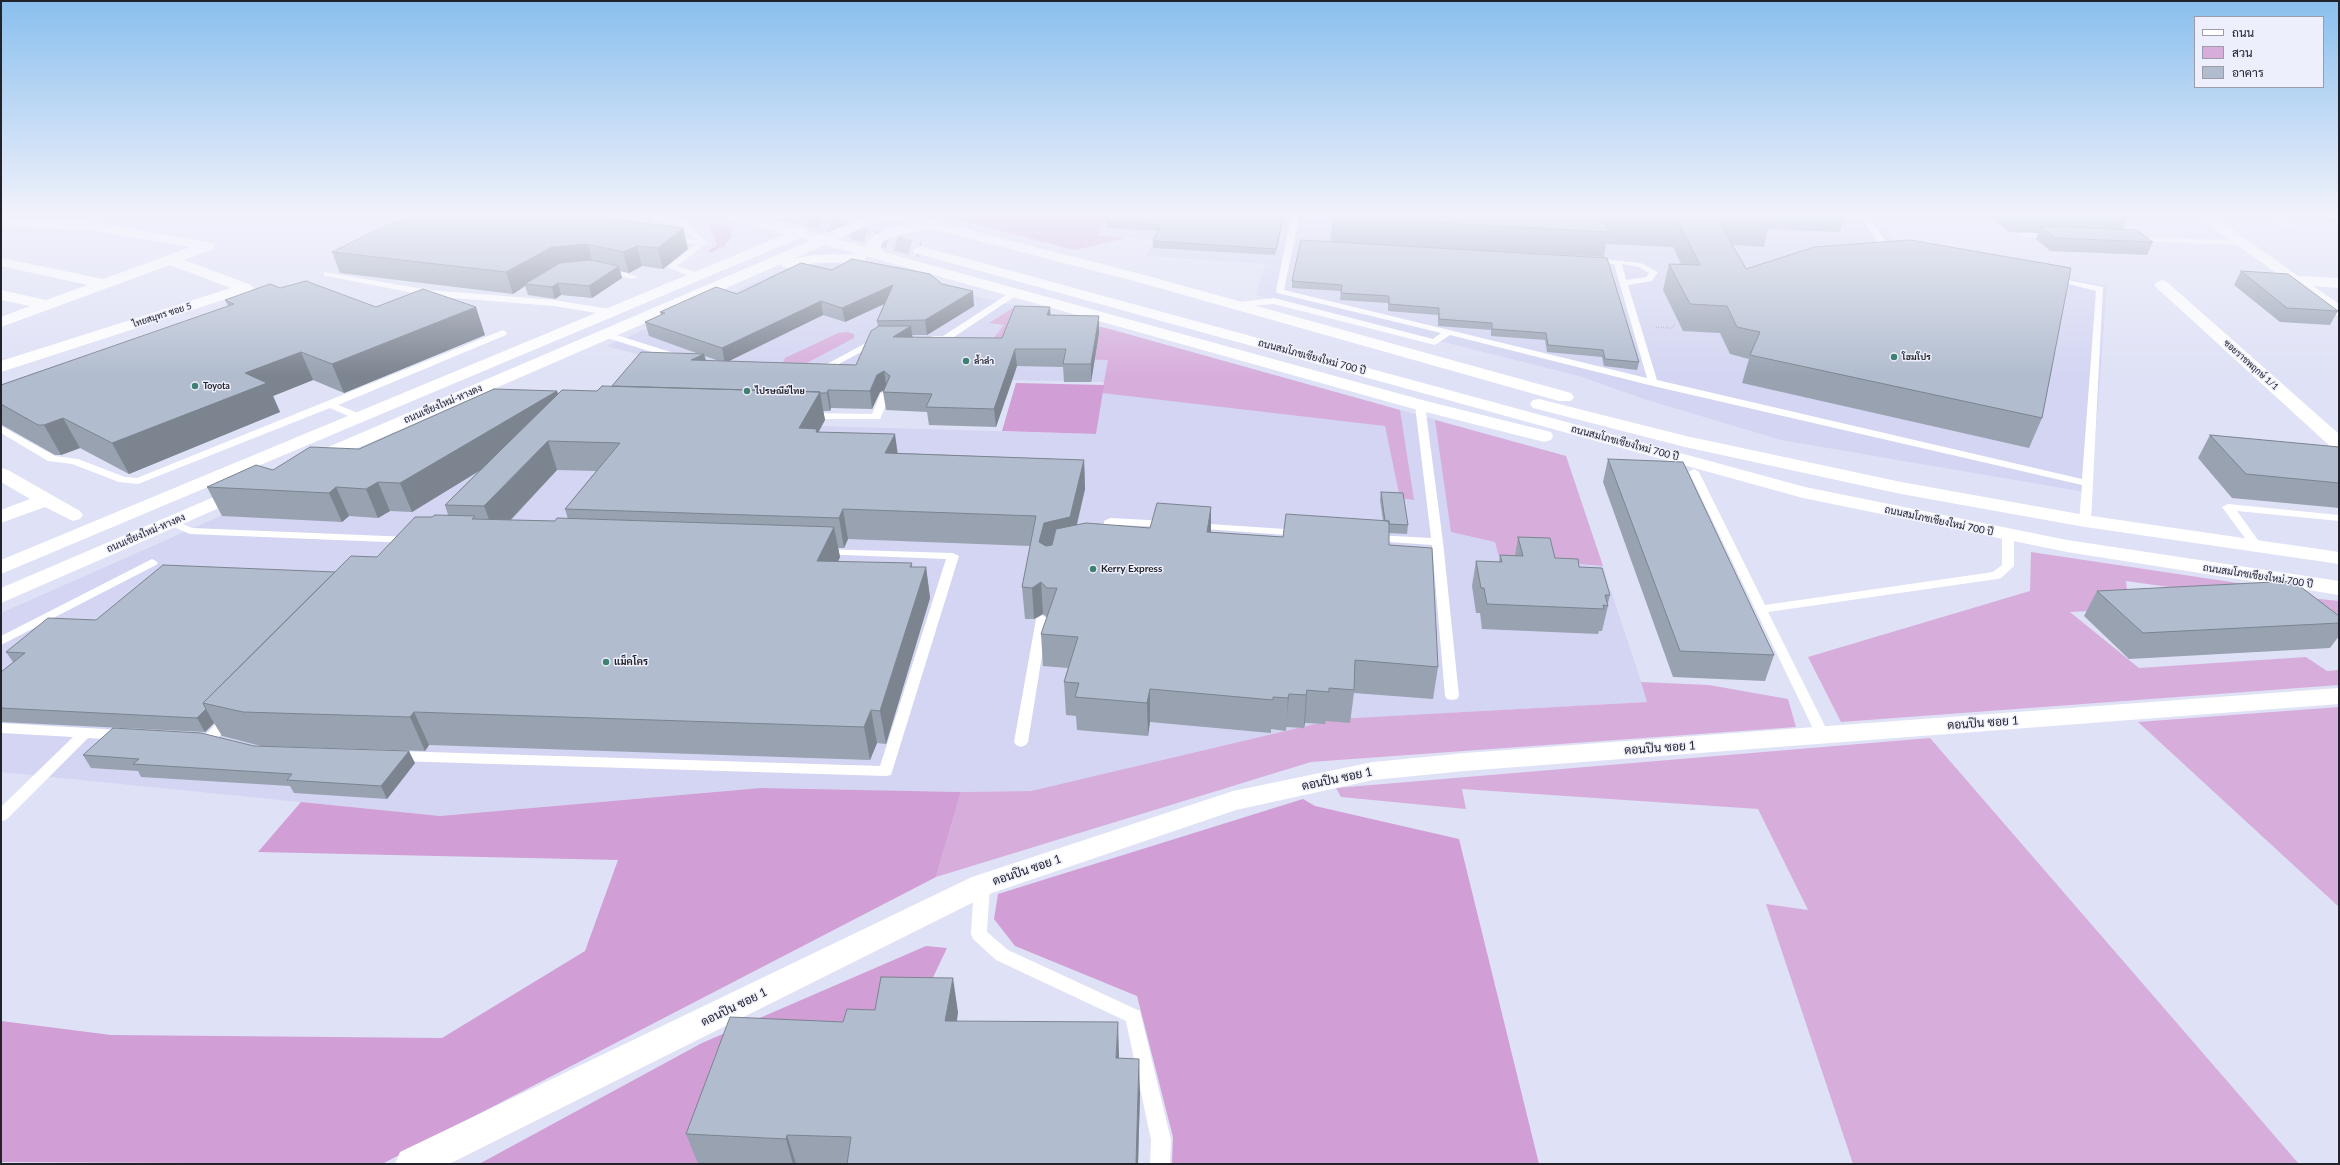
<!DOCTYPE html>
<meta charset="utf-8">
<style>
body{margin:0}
#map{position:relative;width:2340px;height:1165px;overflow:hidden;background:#dfe1f6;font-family:Lato,Sarabun,sans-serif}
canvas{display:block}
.frame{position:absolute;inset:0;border:2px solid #22232a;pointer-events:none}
.legend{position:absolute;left:2194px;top:16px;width:130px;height:72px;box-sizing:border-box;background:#eeeffc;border:1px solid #9c9da8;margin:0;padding:5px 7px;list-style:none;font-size:12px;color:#22232a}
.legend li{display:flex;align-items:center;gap:8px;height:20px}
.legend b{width:20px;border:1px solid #9c9da8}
</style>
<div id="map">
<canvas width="2340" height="1165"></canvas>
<div class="frame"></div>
<ul class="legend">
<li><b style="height:5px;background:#fff"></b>ถนน</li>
<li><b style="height:11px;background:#d7aedb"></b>สวน</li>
<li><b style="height:11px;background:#b1bcce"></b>อาคาร</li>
</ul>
</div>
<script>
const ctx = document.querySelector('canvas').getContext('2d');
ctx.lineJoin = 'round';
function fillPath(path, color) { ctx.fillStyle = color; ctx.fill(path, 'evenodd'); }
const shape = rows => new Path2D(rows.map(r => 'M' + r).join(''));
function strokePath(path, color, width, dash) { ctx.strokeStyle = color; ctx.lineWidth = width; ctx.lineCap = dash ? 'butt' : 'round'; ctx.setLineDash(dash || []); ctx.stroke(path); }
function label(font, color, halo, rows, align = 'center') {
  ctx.font = font + ' Lato,Sarabun,sans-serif'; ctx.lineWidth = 3; ctx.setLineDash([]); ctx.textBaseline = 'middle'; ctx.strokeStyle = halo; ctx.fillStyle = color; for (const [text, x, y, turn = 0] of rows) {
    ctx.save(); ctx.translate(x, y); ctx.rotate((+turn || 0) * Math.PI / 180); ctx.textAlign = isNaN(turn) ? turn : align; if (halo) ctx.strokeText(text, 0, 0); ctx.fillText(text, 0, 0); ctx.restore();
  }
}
fillPath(shape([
 [1111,213,1866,213,1896,244,2107,286,2091,493,1781,440,1644,399,1579,376,1256,295,1265,264,1146,256,1153,240,1097,236],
 [833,263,860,267,1113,330,1566,456,1648,702,1336,719,1031,791,961,792,761,788,440,816,1,772,1,613,216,518,437,415,1096,434,1104,382,711,374,606,346,783,270,805,265]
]), '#d3d5f2');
fillPath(shape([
 [948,213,1111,213,1097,236,1126,238,1075,250,952,218],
 [2231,213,2339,213,2339,224,2306,217,2235,216],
 [709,223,726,227,731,231,732,236,724,246,708,254,709,250,717,245],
 [1016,306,1113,330,1400,410,1414,500,1400,498,1385,426,1102,393,1108,360,1032,358,993,339,1004,325,989,323],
 [847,332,854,334,854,338,803,365,782,364,785,358,838,333],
 [1435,420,1566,456,1603,566,1499,557,1495,542,1451,532],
 [2031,552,2251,585,2254,599,2126,581,2129,609,2070,612,2139,668,2306,657,2327,671,2339,670,2339,685,1841,722,1808,657,2030,591],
 [2310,598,2339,601,2339,623],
 [1641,682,1709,685,1788,699,1796,727,1311,762,936,877,961,792,1031,791,1336,719,1647,702],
 [2339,707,2339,907,2138,722],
 [1930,738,2299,1164,1853,1164,1766,904,1808,910,1758,809,1462,789,1466,809,1341,797,1336,788]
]), '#d7aedb');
fillPath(shape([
 [1016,383,1104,385,1096,434,1002,431],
 [761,788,961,792,936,877,382,1164,1,1162,1,1021,111,1035,442,1038,585,951,618,860,258,852,301,802,440,816],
 [1303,799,1315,806,1459,839,1539,1164,1172,1164,1173,1137,1137,996,1015,946,994,919,998,894],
 [926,946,947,948,844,1164,479,1164,702,1043]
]), '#d19ed6');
strokePath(shape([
 [785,213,920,250]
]), '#b9bbcd', 15, [15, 8]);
strokePath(shape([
 [1656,327,1672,328,1675,324]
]), '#9193a2', 1.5, [0.5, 2]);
fillPath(shape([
 [633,213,660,214,686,221,707,243,677,266,700,274,700,278,694,278,667,267,696,244,668,241,668,237,671,237,695,240,680,225,633,213],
 [1292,213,1300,213,1284,290,1647,378,1614,264,1593,262,1589,260,1593,258,1641,263,1658,272,1652,281,1628,285,1657,380,2082,479,2096,291,2049,279,2053,277,2103,287,2091,521,2085,524,2079,521,2082,485,1653,386,1450,335,1435,345,1274,304,1236,307,1236,303,1239,302,1274,298,1433,339,1441,333,1277,293,1276,291,1292,213],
 [1622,264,1639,267,1649,273,1646,277,1626,280,1622,264],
 [1857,213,1865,213,1889,245,1898,247,1898,251,1883,249,1857,213],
 [2261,213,2271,213,2291,225,2284,227,2261,213],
 [2320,213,2330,213,2339,217,2339,222,2320,213],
 [2022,233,2054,234,2058,236,2054,238,2025,237,2021,235,2022,233],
 [2131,237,2243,241,2247,243,2243,245,2134,241,2130,239,2131,237],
 [601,267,607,267,638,277,631,279,601,271,601,267],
 [324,272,429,290,554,300,609,309,613,312,609,315,554,306,429,296,327,276,324,276,324,272],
 [1014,290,1018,293,1017,295,948,341,933,342,929,339,933,336,943,336,1014,290],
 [503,330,507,333,506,335,338,405,363,415,363,419,355,419,330,408,138,484,119,482,72,464,48,461,1,433,1,426,55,456,78,459,125,477,137,478,503,330],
 [604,331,680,355,682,357,680,359,674,359,601,336,601,332,604,331],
 [877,337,881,340,880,342,820,374,817,375,812,372,877,337],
 [886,390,891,393,880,419,807,419,802,416,807,413,872,414,881,393,886,390],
 [1420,402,1425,405,1443,542,1459,696,1457,699,1452,700,1447,699,1445,696,1432,545,1375,541,1369,538,1375,535,1431,538,1415,405,1420,402],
 [1694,469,1699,472,1765,605,1993,572,2002,565,2002,535,2008,532,2014,535,2014,566,2001,578,1997,579,1768,612,1830,736,1828,739,1818,739,1689,472,1694,469],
 [2228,504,2339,515,2339,521,2237,511,2263,547,2257,550,2253,549,2222,507,2228,504],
 [1110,518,1167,521,1173,524,1167,527,1115,525,1114,541,1108,544,1102,541,1104,521,1110,518],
 [171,519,192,528,410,537,416,540,410,543,190,534,167,524,165,522,167,520,171,519],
 [1195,523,1300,530,1306,533,1300,536,1191,528,1189,526,1191,524,1195,523],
 [822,549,953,553,959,556,891,775,886,776,397,761,392,759,390,756,392,753,397,751,880,766,946,559,818,554,816,552,822,549],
 [152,559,156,561,158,563,156,565,1,645,1,636,152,559],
 [1042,615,1048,619,1028,742,1026,745,1021,747,1016,745,1014,742,1036,619,1042,615],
 [228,714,233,716,235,719,233,722,214,742,204,742,202,739,204,736,223,716,228,714],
 [1,723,122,730,127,732,129,735,127,738,122,740,88,738,6,820,1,821,1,807,73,737,1,733,1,723],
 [982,879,988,881,990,885,987,932,1008,950,1140,1011,1171,1140,1170,1164,1150,1164,1151,1140,1126,1021,996,960,973,939,971,934,974,885,976,881,982,879]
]), '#fff');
fillPath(shape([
 [2193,213,2209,213,2298,276,2339,278,2339,288,2313,286,2339,304,2339,316,2333,314,2193,213],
 [1,218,91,222,213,243,215,246,213,249,184,260,251,285,254,288,251,291,1,372,1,361,231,288,170,265,1,327,1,317,30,306,1,300,1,290,46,300,88,285,1,266,1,258,103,279,191,247,91,230,1,226,1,218],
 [2162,280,2167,282,2339,434,2339,450,2332,448,2157,288,2154,285,2157,282,2162,280],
 [1,468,8,470,80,511,83,515,80,519,73,521,45,507,1,523,1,510,30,499,1,482,1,468],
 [2339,688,2339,704,1465,771,1373,780,1236,810,992,893,449,1164,395,1164,400,1152,972,877,1233,791,1373,762,1465,753,2339,688]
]), '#fff');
fillPath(shape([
 [719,213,742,213,752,216,762,213,798,213,791,217,768,220,807,229,809,232,822,235,874,213,903,213,1148,276,1571,393,1574,397,1571,401,1559,401,1138,282,929,228,899,235,884,241,881,244,881,250,887,253,1426,401,1551,432,1553,436,1551,440,1544,442,1414,409,866,256,865,261,860,262,815,263,788,268,783,267,781,264,321,464,314,466,307,464,304,460,307,456,810,241,800,238,1,574,1,560,786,234,721,216,719,213],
 [887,217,912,224,890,228,874,235,867,242,866,247,837,239,887,217],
 [825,245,857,254,815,255,792,259,825,245],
 [920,246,1805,487,2067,540,2339,581,2339,595,2067,552,1803,498,915,253,913,250,920,246],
 [1539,399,1686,436,1901,482,2085,515,2339,552,2339,564,2085,527,1901,494,1685,447,1533,408,1530,404,1533,400,1539,399],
 [242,485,249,487,252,491,249,495,1,603,1,588,242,485]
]), '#fff');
fillPath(shape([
 [1111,213,1285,213,1275,255,1153,248,1153,241,1158,231,1107,228,1106,221],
 [1333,213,1846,213,1840,232,1768,229,1764,247,1733,245,1746,269,2042,418,2029,448,1742,383,1749,359,1730,354,1720,333,1683,331,1663,290,1669,264,1681,264,1673,247,1606,244,1604,257,1330,242],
 [1987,213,2130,213,2123,229,2153,242,2147,255,2050,251,2036,239,2038,233,2009,232],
 [592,214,592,216,683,228,688,249,663,269,642,266,629,273,620,271,622,278,592,298,561,295,555,299,528,295,525,286,513,294,340,273,332,252],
 [1301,240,1639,362,1637,370,1604,366,1602,357,1547,352,1545,340,1491,336,1491,330,1438,326,1438,315,1388,311,1388,303,1340,300,1341,291,1292,288,1292,281],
 [832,270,942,284,974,306,927,335,912,335,913,337,1002,338,1050,315,1099,316,1099,333,1091,382,1064,382,1063,367,1017,366,996,427,929,425,927,412,886,410,883,392,884,390,880,392,872,409,831,408,830,411,823,411,825,420,818,432,898,453,1084,460,1085,489,1077,525,1150,528,1211,507,1211,532,1283,537,1383,521,1380,500,1381,492,1408,525,1407,534,1389,533,1389,545,1438,667,1433,699,1354,693,1350,723,1326,721,1325,724,1305,723,1304,728,1286,727,1286,731,1271,729,1271,733,1150,722,1148,736,1077,730,1076,716,1066,715,1064,682,1068,668,1043,666,1041,634,1047,617,1043,614,1034,619,1025,619,1022,587,1030,546,848,539,844,548,838,548,840,557,838,562,912,563,912,567,926,567,930,598,886,744,877,743,870,760,429,745,425,751,261,746,222,736,214,723,205,732,1,722,1,672,13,662,6,652,96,620,335,572,377,557,432,517,448,515,445,505,480,470,412,512,390,511,378,518,349,516,342,522,222,516,207,487,273,470,359,449,557,391,558,394,597,391,612,386,699,354,649,336,645,322,661,315,660,312,737,294],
 [884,304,877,321,878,327,856,365,729,361,823,315,845,322],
 [705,356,719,361,706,361],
 [557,470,596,471,565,509,568,519,555,521,511,520],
 [2241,271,2338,311,2330,325,2280,322,2234,285],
 [280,288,376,307,485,335,344,393,313,380,273,396,280,412,129,474,80,448,61,455,55,455,2,425,1,425,1,385,228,306,225,300],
 [2210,435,2339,447,2339,508,2232,498,2198,458],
 [1608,459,1774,655,1765,681,1673,677,1603,482],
 [1518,537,1555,558,1579,567,1610,595,1608,603,1608,606,1602,631,1599,631,1598,634,1482,629,1480,613,1476,613,1472,586,1476,561,1499,562,1500,555,1515,556],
 [2097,591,2339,616,2339,636,2330,648,2129,659,2084,616],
 [254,746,415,763,387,799,294,793,290,786,141,777,138,771,91,768,83,755],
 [958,1012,957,1021,1119,1056,1119,1058,1140,1093,1138,1164,698,1164,686,1134,843,1022]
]), '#98a2b1');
fillPath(shape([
 [468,213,498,213,471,234,464,215],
 [1284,213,1285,213,1275,255,1276,249],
 [683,228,688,249,663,269,658,248],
 [588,244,593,265,525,284,525,286,513,294,506,272,552,247],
 [637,246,642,266,629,273,623,252],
 [619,266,622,278,592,298,589,286],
 [558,283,561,295,555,299,552,287],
 [893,285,895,299,845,322,842,308],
 [973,291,974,306,927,335,925,320],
 [821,301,823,315,725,363,722,348],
 [476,307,485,335,344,393,332,364],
 [1050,307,1051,324,1047,315],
 [1099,316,1099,333,1091,382,1091,364],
 [911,326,913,343,893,337],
 [1015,349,1017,366,996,427,994,409],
 [301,352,313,380,273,396,280,412,129,474,112,443,245,373],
 [704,354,708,371,691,360],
 [884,371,887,389,880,392,872,409,870,391,877,375],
 [828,390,831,408,830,411,827,393],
 [557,391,566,418,412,512,400,483],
 [820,392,825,420,818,433,799,428],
 [63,418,80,448,61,455,44,425],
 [895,434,899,463,885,453],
 [548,441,557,470,495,536,484,506],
 [1084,460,1085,489,1071,548,1047,554,1039,542,1044,523],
 [378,482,390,511,378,518,366,489],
 [336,487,349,516,342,522,329,493],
 [1211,507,1211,537,1207,532],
 [843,509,848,539,844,548,839,518],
 [834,527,840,557,823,592,817,561],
 [926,567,930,598,886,744,880,711],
 [1041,582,1043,614,1034,619,1032,588],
 [1150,689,1150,722,1148,736,1147,703],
 [1307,690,1305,723,1304,728,1306,695],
 [1289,694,1286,727,1286,731,1288,698],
 [206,709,214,723,205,732,197,718],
 [871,710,877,743,870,760,864,727],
 [414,712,429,745,425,751,410,717],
 [409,751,415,763,387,799,381,786],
 [953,978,958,1012,951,1055,945,1021],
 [1118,1022,1119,1056,1117,1092,1116,1058],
 [1139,1059,1140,1093,1138,1164,1136,1164],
 [787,1135,796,1164,793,1164,786,1139]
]), '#7c8490');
const building = shape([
 [422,213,468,213,464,215,472,219,488,213,580,213,592,214,589,216,683,228,658,248,637,246,623,252,588,244,552,247,506,272,332,252,385,226,422,213],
 [1111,213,1284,213,1276,249,1153,241,1161,225,1106,221,1111,213],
 [1333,213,1765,213,1770,222,1718,220,1746,269,1814,247,1910,240,2071,268,2042,418,1750,355,1760,332,1737,327,1727,306,1690,304,1669,264,1700,265,1679,223,1605,219,1609,232,1332,217,1333,213],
 [2041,226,2136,230,2153,242,2055,238,2041,226],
 [1301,240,1607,258,1639,362,1605,359,1603,350,1548,345,1546,333,1492,329,1492,323,1439,319,1439,308,1389,304,1389,296,1341,293,1342,285,1292,281,1301,240],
 [852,259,930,274,942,284,973,291,925,320,877,321,893,285,842,308,821,301,722,348,645,322,665,313,660,312,716,287,737,294,801,263,832,270,852,259],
 [590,260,619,266,589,286,558,283,552,287,525,284,560,263,590,260],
 [2241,271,2288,274,2338,311,2287,308,2241,271],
 [306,281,376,307,423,289,476,307,332,364,301,352,245,373,267,383,112,443,63,418,44,425,38,425,1,404,1,385,234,304,225,300,270,284,280,288,306,281],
 [1015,306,1050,307,1047,315,1099,316,1091,364,1063,364,1066,349,1015,349,994,409,926,407,932,394,883,392,890,376,884,371,877,375,870,391,828,390,827,393,820,393,820,392,612,386,641,352,704,354,691,360,856,365,871,331,879,326,911,326,893,337,1002,338,1015,306],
 [602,386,820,392,799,428,817,429,816,432,895,434,885,453,1084,460,1070,517,1044,523,1039,542,1046,546,1052,545,1056,529,1086,523,1150,528,1157,503,1211,507,1207,532,1283,537,1286,514,1389,521,1389,545,1432,548,1438,667,1355,660,1354,690,1329,688,1329,692,1307,690,1306,695,1289,694,1288,698,1273,697,1273,700,1150,689,1147,703,1075,697,1079,683,1064,682,1078,637,1041,634,1057,588,1047,588,1041,582,1032,588,1022,587,1036,516,843,509,839,518,565,509,620,443,548,441,484,506,445,505,562,390,597,391,602,386],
 [494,389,557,391,400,483,378,482,366,489,336,487,329,493,207,487,256,465,273,470,310,447,359,449,494,389],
 [2210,435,2339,447,2339,483,2246,474,2210,435],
 [1608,459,1683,462,1774,655,1680,651,1608,459],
 [1381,492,1403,493,1408,525,1389,524,1389,521,1385,521,1381,492],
 [435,515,475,516,472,519,555,521,557,518,834,527,817,561,912,563,910,567,926,567,880,711,871,710,864,727,414,712,410,717,243,712,203,703,351,556,377,557,415,517,432,517,435,515],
 [1518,537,1550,538,1555,558,1578,559,1579,567,1602,568,1610,595,1605,595,1608,606,1603,605,1604,609,1487,604,1484,588,1481,588,1476,561,1502,562,1500,555,1523,556,1518,537],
 [163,565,335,572,203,703,206,709,197,718,1,708,1,672,25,653,6,652,48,618,96,620,163,565],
 [2293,581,2339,616,2339,623,2143,633,2097,591,2293,581],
 [113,728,201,733,254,746,409,751,381,786,287,780,292,774,133,764,139,759,83,755,113,728],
 [881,977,953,978,945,1021,1118,1022,1116,1058,1139,1059,1136,1164,847,1164,851,1137,787,1135,786,1139,686,1134,730,1017,843,1022,847,1009,875,1010,881,977]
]);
fillPath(building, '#b1bcce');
strokePath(building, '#7c8490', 1);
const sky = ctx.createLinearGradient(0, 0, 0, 376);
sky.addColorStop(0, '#89bfee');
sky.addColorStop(0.57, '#f1f2fb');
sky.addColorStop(1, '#f1f2fb00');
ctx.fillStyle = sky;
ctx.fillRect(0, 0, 2340, 376);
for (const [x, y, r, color] of [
 [1894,357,4,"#3e8173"],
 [966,361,4,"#3e8173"],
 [195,386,4,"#3e8173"],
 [747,391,4,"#3e8173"],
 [1093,569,4,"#3e8173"],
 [606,662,4,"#3e8173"]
]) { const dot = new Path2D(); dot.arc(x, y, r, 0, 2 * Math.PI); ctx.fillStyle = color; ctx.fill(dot); strokePath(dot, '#eeeffc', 1.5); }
label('9px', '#22232a', '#eeeffc', [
 ["ไทยสมุทร ซอย 5",162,315,-18],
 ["ซอยราชพฤกษ์ 1/1",2251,365,42]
]);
label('bold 9px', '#22232a', '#eeeffc', [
 ["โฮมโปร",1902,357],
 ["ล้ำลำ",974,361],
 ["Toyota",203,386],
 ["ไปรษณีย์ไทย",755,391]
], 'left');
label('10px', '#22232a', '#eeeffc', [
 ["ถนนสมโภชเชียงใหม่ 700 ปี",1312,357,15],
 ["ถนนเชียงใหม่-หางดง",443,404,-23],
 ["ถนนสมโภชเชียงใหม่ 700 ปี",1625,443,15],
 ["ถนนสมโภชเชียงใหม่ 700 ปี",1939,521,12],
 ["ถนนเชียงใหม่-หางดง",146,533,-23],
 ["ถนนสมโภชเชียงใหม่ 700 ปี",2258,576,9]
]);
label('bold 10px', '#22232a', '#eeeffc', [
 ["Kerry Express",1101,569],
 ["แม็คโคร",614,662]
], 'left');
label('12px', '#22232a', '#eeeffc', [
 ["ดอนปิน ซอย 1",1983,723,-4],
 ["ดอนปิน ซอย 1",1660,748,-4],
 ["ดอนปิน ซอย 1",1337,779,-12],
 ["ดอนปิน ซอย 1",1027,870,-19],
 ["ดอนปิน ซอย 1",734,1007,-26]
]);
</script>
